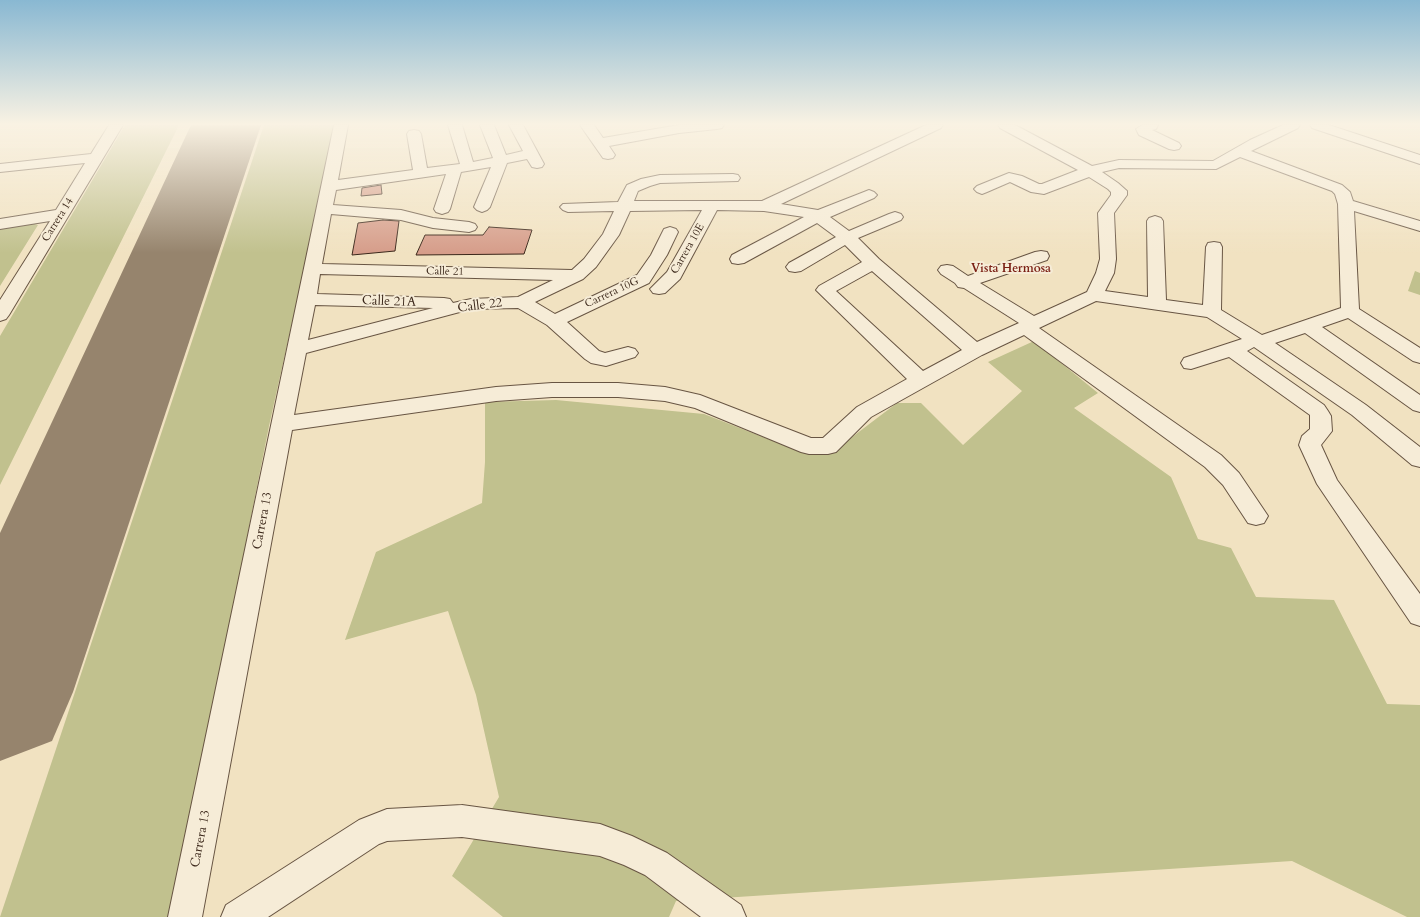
<!DOCTYPE html>
<style>
body{margin:0}
canvas{display:block;background:#f1e2c1}
</style>
<canvas width="1420" height="917"></canvas>
<script>
const ctx = document.querySelector('canvas').getContext('2d');
ctx.lineJoin = 'round';
function fillPath(path, color) { ctx.fillStyle = color; ctx.fill(path, 'evenodd'); }
const shape = rows => new Path2D(rows.map(r => 'M' + r).join(''));
function strokePath(path, color, width, dash) { ctx.strokeStyle = color; ctx.lineWidth = width; ctx.lineCap = dash ? 'butt' : 'round'; ctx.setLineDash(dash || []); ctx.stroke(path); }
function label(font, color, halo, rows, align = 'center') {
  ctx.font = font + ' Cardo,serif'; ctx.lineWidth = 4; ctx.setLineDash([]); ctx.textBaseline = 'middle'; ctx.strokeStyle = halo; ctx.fillStyle = color; for (const [text, x, y, turn = 0] of rows) {
    ctx.save(); ctx.translate(x, y); ctx.rotate((+turn || 0) * Math.PI / 180); ctx.textAlign = isNaN(turn) ? turn : align; if (halo) ctx.strokeText(text, 0, 0); ctx.fillText(text, 0, 0); ctx.restore();
  }
}
fillPath(shape([
 [125,125,179,125,0,485,0,336],
 [264,125,336,125,269,426,172,917,0,917],
 [13,218,38,225,0,286,0,223],
 [1415,271,1420,273,1420,295,1408,291],
 [1034,341,1098,393,1074,408,1171,477,1198,539,1231,548,1256,597,1334,600,1387,704,1420,705,1420,917,1407,917,1292,861,676,901,669,917,503,917,452,876,499,797,476,695,448,611,345,640,376,552,482,503,485,462,485,402,556,400,704,414,796,450,835,450,897,403,921,403,963,445,1022,391,988,362]
]), '#c1c18e');
fillPath(shape([
 [191,125,261,125,73,692,52,741,0,761,0,533,191,125]
]), '#96846d');
const building = shape([
 [381,185,382,194,361,196,362,188,381,185],
 [383,220,399,221,395,251,352,255,358,223,383,220],
 [489,227,532,230,524,254,416,255,425,235,483,235,489,227]
]);
fillPath(building, '#d69d8a');
strokePath(building, '#3a2619', 1);
const minor = shape([
 [109,125,123,125,9,315,6,319,0,321,0,300,50,221,0,229,0,219,56,210,85,163,0,172,0,164,91,154,109,125],
 [334,125,348,125,338,180,413,170,407,134,409,131,414,130,419,131,421,134,427,168,460,164,448,125,462,125,473,162,493,158,480,125,494,125,506,155,523,151,509,125,523,125,544,164,542,167,537,168,532,167,527,159,507,163,490,207,487,210,482,212,477,210,474,207,491,167,461,172,450,209,448,212,442,214,436,212,434,209,446,174,336,190,333,205,401,210,433,218,469,222,475,224,477,227,475,230,469,232,433,228,401,220,331,214,322,264,572,270,584,259,603,234,614,211,568,212,563,210,560,207,563,204,618,202,627,185,641,179,660,175,733,174,738,175,740,178,738,181,660,183,650,186,638,191,634,201,762,201,926,125,943,125,941,128,781,204,818,210,864,192,869,190,874,192,877,195,874,198,830,217,849,231,889,214,895,212,901,214,903,217,901,220,858,238,879,259,977,342,1019,323,964,288,958,287,955,283,941,274,938,270,941,266,947,265,953,266,968,276,1035,252,1041,251,1047,252,1049,256,1047,260,980,283,1034,316,1087,292,1096,273,1100,259,1098,213,1111,195,1111,192,1108,189,1089,177,1044,194,1031,192,1010,182,987,192,982,194,977,192,974,189,977,186,1009,173,1022,176,1039,184,1042,184,1078,170,1000,128,998,125,1015,125,1092,166,1119,160,1213,161,1250,140,1283,125,1300,125,1298,128,1251,151,1342,185,1350,192,1353,201,1420,221,1420,231,1354,211,1359,309,1420,348,1420,363,1413,361,1348,318,1322,327,1420,395,1420,412,1413,410,1305,333,1275,343,1366,405,1420,447,1420,467,1412,465,1352,415,1254,347,1247,351,1324,405,1328,411,1331,416,1332,431,1321,445,1337,480,1420,594,1420,626,1411,623,1317,484,1299,445,1302,436,1310,429,1310,415,1229,357,1191,369,1184,368,1181,363,1184,358,1242,339,1207,317,1096,301,1039,328,1221,455,1239,473,1268,516,1264,523,1256,525,1248,523,1223,485,1205,467,1024,335,982,355,871,417,836,452,828,454,809,454,801,452,695,408,665,401,618,397,552,397,496,401,292,430,202,917,168,917,334,125],
 [1240,157,1332,191,1335,194,1338,204,1341,308,1262,335,1221,310,1222,247,1220,243,1214,242,1208,243,1206,247,1203,305,1166,300,1163,221,1161,218,1155,216,1149,218,1147,221,1148,297,1105,291,1114,273,1116,259,1114,213,1127,195,1127,191,1118,183,1102,172,1119,168,1216,169,1240,157],
 [702,210,667,272,650,289,653,293,659,294,665,293,680,279,717,210,764,211,804,217,732,255,730,259,732,263,738,264,744,263,817,223,836,237,789,263,786,267,789,271,795,272,801,271,845,245,862,262,819,286,816,290,907,379,857,407,823,438,811,438,700,395,665,387,618,383,552,383,496,387,294,415,306,353,471,309,518,308,547,325,585,359,591,363,606,366,635,357,638,353,635,349,628,347,605,353,599,351,567,322,649,283,667,255,678,232,676,229,670,227,664,229,651,255,637,275,555,314,535,302,583,279,596,267,619,235,630,211,702,210],
 [872,271,962,350,923,371,836,291,872,271],
 [320,274,553,280,518,297,471,299,453,303,450,299,444,298,317,294,320,274],
 [315,305,433,308,308,340,315,305],
 [580,125,594,125,603,138,679,125,724,125,722,128,717,129,679,133,609,146,615,155,613,158,608,159,603,158,580,125],
 [1142,125,1158,125,1156,129,1152,130,1179,143,1181,146,1179,149,1174,150,1169,149,1139,135,1136,129,1142,125],
 [1310,125,1329,125,1420,155,1420,164,1312,128,1310,125],
 [462,805,600,824,632,836,667,853,741,905,746,917,701,917,645,875,624,865,600,856,462,837,387,841,379,844,268,917,221,917,226,905,359,820,387,809,462,805]
]);
strokePath(minor, '#685543', 2);
fillPath(minor, '#f6ecd7');
const sky = ctx.createLinearGradient(0, 0, 0, 253);
sky.addColorStop(0, '#89b8d2');
sky.addColorStop(0.49, '#f9f2e3');
sky.addColorStop(1, '#f9f2e300');
ctx.fillStyle = sky;
ctx.fillRect(0, 0, 1420, 253);
label('11px', '#3a2619', '#f6ecd7', [
 ["Carrera 14",58,220,-58],
 ["Carrera 10E",688,249,-60],
 ["Calle 21",445,272,1],
 ["Carrera 10G",612,293,-25]
]);
label('bold 12px', '#7a1f14', '#f6ecd7', [
 ["Vista Hermosa",1011,269]
]);
label('13px', '#3a2619', '#f6ecd7', [
 ["Calle 21A",389,302,2],
 ["Calle 22",480,306,-7],
 ["Carrera 13",263,521,-79],
 ["Carrera 13",201,839,-79]
]);
</script>
